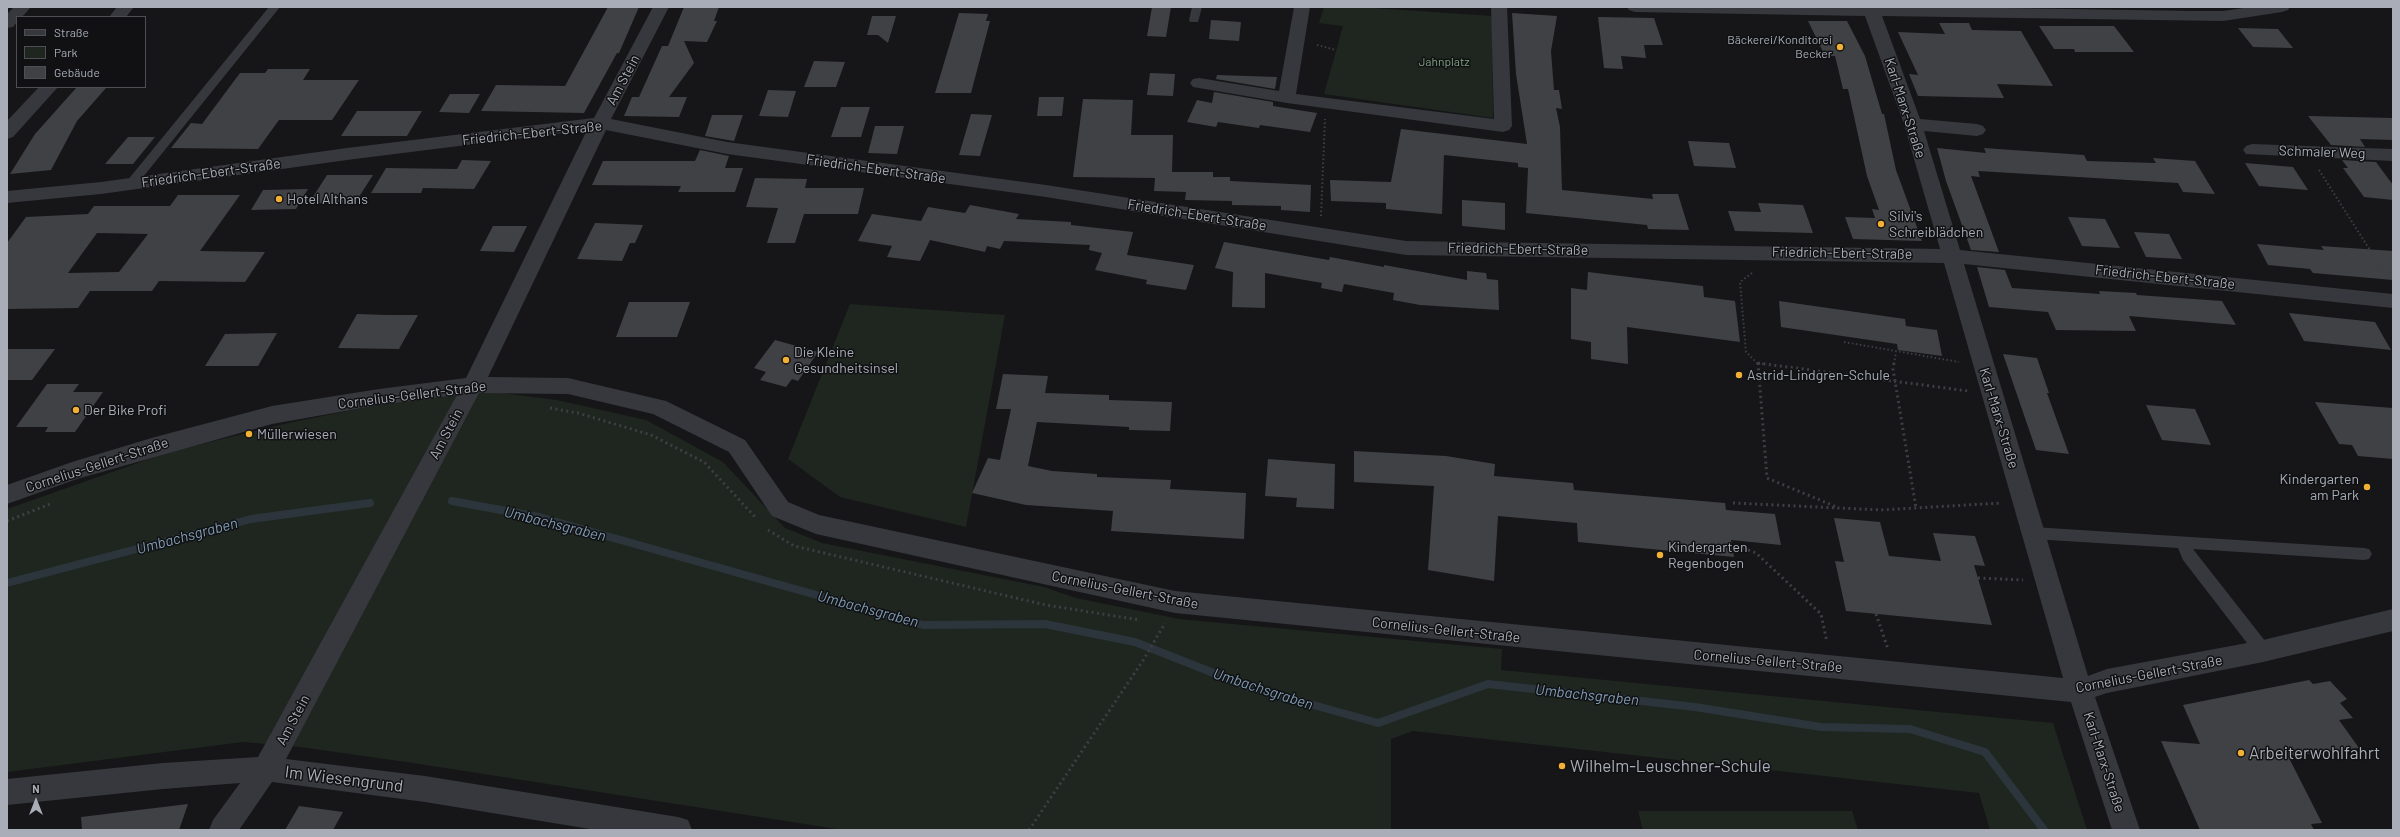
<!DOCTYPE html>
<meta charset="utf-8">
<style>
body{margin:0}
#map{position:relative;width:2400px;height:837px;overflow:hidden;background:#161618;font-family:Barlow,sans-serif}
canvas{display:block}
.frame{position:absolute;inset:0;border:8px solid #a8adb8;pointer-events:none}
.legend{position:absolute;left:16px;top:16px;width:130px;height:72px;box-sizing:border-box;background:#111113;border:1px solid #4d4f55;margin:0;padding:5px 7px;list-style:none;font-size:12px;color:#a8adb8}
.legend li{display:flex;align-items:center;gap:8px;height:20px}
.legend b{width:20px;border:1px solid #4d4f55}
.north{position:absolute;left:16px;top:781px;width:40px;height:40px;-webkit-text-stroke:3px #111113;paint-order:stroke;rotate:0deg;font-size:11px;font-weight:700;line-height:16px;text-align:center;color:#a8adb8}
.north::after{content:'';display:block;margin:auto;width:14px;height:18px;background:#a8adb8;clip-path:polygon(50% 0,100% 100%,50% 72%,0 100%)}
</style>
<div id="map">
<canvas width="2400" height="837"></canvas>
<div class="frame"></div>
<ul class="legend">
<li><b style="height:5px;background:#37383d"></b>Straße</li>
<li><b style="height:11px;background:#1e261f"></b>Park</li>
<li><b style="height:11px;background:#404145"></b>Gebäude</li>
</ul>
<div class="north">N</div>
</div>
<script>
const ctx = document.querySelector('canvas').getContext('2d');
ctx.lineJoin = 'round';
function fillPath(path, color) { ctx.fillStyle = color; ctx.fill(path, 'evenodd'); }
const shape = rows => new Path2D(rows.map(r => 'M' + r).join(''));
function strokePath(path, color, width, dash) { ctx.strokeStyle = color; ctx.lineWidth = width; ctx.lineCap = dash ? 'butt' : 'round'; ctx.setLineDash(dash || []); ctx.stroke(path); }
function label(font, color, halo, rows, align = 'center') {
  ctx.font = font + ' Barlow,sans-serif'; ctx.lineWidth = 3; ctx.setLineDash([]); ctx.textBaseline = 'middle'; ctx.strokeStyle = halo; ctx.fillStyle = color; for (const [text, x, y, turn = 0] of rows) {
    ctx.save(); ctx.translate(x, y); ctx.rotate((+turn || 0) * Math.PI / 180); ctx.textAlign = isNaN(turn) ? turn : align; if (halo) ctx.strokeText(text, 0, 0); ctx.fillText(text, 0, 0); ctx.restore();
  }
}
fillPath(shape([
 [1324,7,1358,7,1492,16,1493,118,1324,94,1343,26,1319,23],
 [850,304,1005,315,966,527,840,497,788,459],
 [479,390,557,400,646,420,723,462,785,528,822,543,1044,587,1076,598,1179,619,1502,649,1501,670,2053,723,2087,830,1990,830,1979,793,1413,731,1391,739,1391,830,843,830,413,763,300,747,243,742,7,772,7,509,169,452,288,423,402,400],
 [1638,811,1852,811,1858,830,1643,830]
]), '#1e261f');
strokePath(shape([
 [452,501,539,517,923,625,1045,624,1135,642,1249,687,1378,723,1488,684,1695,707,1821,727,1910,729,1985,752,2044,830],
 [7,583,251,519,370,503]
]), '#2c353c', 8);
fillPath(shape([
 [608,7,639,7,619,53,617,53,584,113,481,111,496,85,565,86],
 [684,7,719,7,714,21,717,21,707,42,684,41,694,63,669,97,687,97,679,117,624,116,632,97,639,97,662,46,668,46],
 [1152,7,1171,7,1166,37,1147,36],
 [959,13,988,14,986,21,990,21,971,93,935,93],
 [1512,13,1557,16,1551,51,1554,90,1559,90,1562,109,1556,108,1560,127,1562,190,1653,199,1652,194,1678,194,1689,230,1648,229,1647,225,1526,213,1528,168,1518,167,1518,163,1444,155,1442,214,1386,209,1386,203,1331,201,1330,180,1391,182,1401,129,1527,144,1516,74],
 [872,16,896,16,888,43,878,35,867,35],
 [1598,17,1654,18,1663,45,1644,45,1646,58,1621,56,1623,69,1604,68],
 [1211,20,1241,22,1239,41,1209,39],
 [1808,21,1847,21,1865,56,1882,114,1884,114,1896,170,1922,241,1853,239,1845,217,1875,218,1872,209,1879,210,1867,176,1848,89,1843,89,1835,56,1825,56],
 [1939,23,1969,23,1972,30,2021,31,2053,86,1997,84,2004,98,1918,96,1909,74,1918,75,1898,32,1945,34],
 [2039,26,2114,26,2134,52,2075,52,2074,49,2054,49],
 [2238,28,2278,29,2293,48,2253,47],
 [814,61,845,62,836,87,804,87],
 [268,69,310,69,303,80,359,80,332,120,279,120,258,149,171,148,191,123,202,124,240,73,265,73],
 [1150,73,1175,74,1173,96,1147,95],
 [1217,75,1277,77,1275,89,1216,79],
 [77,87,106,88,77,121,51,170,10,174,35,134],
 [768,90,796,91,788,117,759,116],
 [1214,92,1273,102,1273,106,1317,113,1310,132,1260,125,1259,128,1218,122,1216,127,1187,122,1197,100,1212,103],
 [450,94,480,94,469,113,439,112],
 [1039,97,1064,97,1062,116,1037,116],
 [1083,99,1133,100,1131,135,1173,135,1172,172,1213,172,1213,177,1230,177,1230,181,1311,185,1310,212,1281,210,1281,206,1232,205,1232,201,1185,200,1186,192,1154,191,1155,178,1073,177],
 [841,107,870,107,861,137,831,137],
 [357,111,422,111,407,136,341,136],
 [971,114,992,115,980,156,959,155],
 [712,115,743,115,734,141,705,136],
 [2308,116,2393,118,2393,140,2360,139,2365,147,2331,145],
 [875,126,904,126,897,154,868,153],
 [128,137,155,137,133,164,105,164],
 [1688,141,1729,143,1736,168,1694,166],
 [1937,148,1986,153,1984,148,2084,155,2087,161,2156,163,2153,158,2195,161,2215,194,2183,192,2178,183,1978,171,1980,177,1971,176,1999,252,1971,250,1946,181],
 [700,150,729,156,725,168,743,168,735,192,678,192,681,186,592,185,603,161,695,161],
 [462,160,491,161,474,189,423,188,421,193,371,193,386,168,457,169],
 [2342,160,2376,162,2393,185,2393,200,2364,197,2343,168,2348,168],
 [2245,163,2293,167,2308,190,2259,186],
 [327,175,373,175,355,203,309,203],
 [755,178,807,179,805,188,864,188,858,214,804,214,795,243,767,243,778,208,746,207],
 [308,189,296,209,251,210,263,190],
 [178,195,240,195,200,251,265,252,245,282,159,281,152,291,90,291,78,308,7,309,7,243,26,217,88,214,94,206,170,206],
 [97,233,148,234,119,272,68,273],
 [1462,200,1505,203,1505,230,1462,226],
 [1758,203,1803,205,1813,233,1735,231,1728,211,1761,212],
 [970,205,1019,214,1016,219,1071,222,1071,225,1133,232,1127,255,1194,265,1186,290,1146,284,1147,280,1095,270,1102,253,1089,250,1090,245,1004,241,1000,249,987,246,985,252,930,240,920,261,887,257,892,246,858,241,872,214,921,221,928,207,965,213],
 [2068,217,2105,219,2120,248,2082,246],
 [595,223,643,225,635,243,630,243,622,261,577,259],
 [493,226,527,226,514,252,480,251],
 [2134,232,2169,234,2182,259,2146,257],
 [1224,242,1329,260,1330,257,1384,267,1384,265,1467,280,1467,271,1486,273,1487,279,1498,280,1499,310,1420,305,1393,300,1394,293,1344,284,1342,292,1321,288,1322,283,1265,273,1265,308,1232,307,1233,272,1215,268],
 [2257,244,2324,250,2321,246,2393,251,2393,280,2313,273,2310,269,2268,265],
 [1977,267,2005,270,2012,288,2100,294,2099,291,2136,293,2137,295,2222,301,2236,325,2129,316,2136,331,2056,330,2048,312,1989,307],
 [1588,272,1703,286,1704,297,1735,301,1740,342,1627,327,1628,364,1591,359,1591,342,1571,339,1571,288,1587,290],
 [1779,301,1905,319,1906,326,1937,330,1942,356,1898,350,1897,344,1781,327],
 [629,302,690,302,677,337,616,337],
 [2289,313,2375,322,2391,350,2304,341],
 [357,314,387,315,418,315,399,349,338,348],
 [277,333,258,366,205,366,225,334],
 [775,340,818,352,798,381,792,379,786,387,760,380,766,372,754,368],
 [7,349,55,349,32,380,7,380],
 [2003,354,2037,358,2049,393,2047,393,2069,454,2036,450],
 [1003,374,1048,376,1045,393,1109,395,1109,400,1172,402,1170,431,1129,430,1129,427,1037,422,1028,466,1052,471,1097,474,1097,477,1171,480,1170,489,1246,493,1244,539,1111,531,1113,511,1026,505,972,493,988,458,1000,460,1011,409,996,409],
 [47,384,79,384,73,392,103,392,75,432,45,432,48,427,16,427],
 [2315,402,2393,408,2393,459,2358,456,2352,445,2339,444],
 [2146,405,2195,409,2211,445,2162,440],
 [1354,451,1446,456,1495,464,1494,476,1573,483,1574,490,1725,503,1726,510,1775,514,1781,545,1731,540,1734,557,1578,542,1577,523,1498,516,1494,581,1428,570,1434,486,1354,482],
 [1268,459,1335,464,1334,509,1296,507,1297,498,1265,496],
 [1834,518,1880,522,1889,556,1941,561,1933,533,1975,536,1985,566,1974,565,1992,625,1846,611,1835,561,1844,562],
 [2309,680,2313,684,2330,681,2347,699,2340,703,2353,718,2339,720,2359,748,2288,756,2322,823,2311,824,2314,830,2200,830,2161,741,2200,744,2183,705],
 [188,804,179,830,82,830,81,817],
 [299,806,343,812,333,830,285,830]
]), '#404145');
strokePath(shape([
 [1317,45,1336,50],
 [2319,170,2389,280],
 [1321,216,1325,119],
 [1752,273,1740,282,1746,352,1758,364],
 [1844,342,1959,362],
 [1758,363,1764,364],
 [1894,364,1896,352]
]), '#3d3f44', 2, [1.5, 2.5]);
strokePath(shape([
 [1758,363,1767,478,1839,508],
 [1758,363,1968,391],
 [1894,363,1893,369,1916,508],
 [550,408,578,413,651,435,704,462,756,518],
 [1733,503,1881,510,2001,503],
 [7,521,53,503],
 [768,530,794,546,1046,605,1140,620],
 [1743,548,1756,553,1821,614,1827,642],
 [1978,578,2023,580],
 [1876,614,1888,649],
 [1029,830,1144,659,1165,623]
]), '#3d3f44', 3, [2, 3.5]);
fillPath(shape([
 [269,7,280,7,135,187,127,187,125,184,127,181,269,7],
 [1192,7,1202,7,1198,22,1190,22,1189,20,1192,7],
 [2033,527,2364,548,2369,549,2372,554,2369,559,2364,560,2193,549,2269,646,2271,651,2269,656,2263,658,2257,656,2183,560,2178,548,2033,539,2028,537,2026,533,2028,529,2033,527]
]), '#37383d');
fillPath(shape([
 [14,7,31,7,22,17,17,17,17,22,13,27,7,28,7,14,14,7],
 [117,7,134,7,126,17,109,17,117,7],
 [653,7,669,7,611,119,727,142,1046,185,1406,241,1940,249,1904,124,1865,16,1635,12,1629,10,1627,7,1942,7,2194,11,2223,11,2250,7,2290,7,2288,10,2282,12,2223,21,1882,16,1920,119,1977,124,1983,126,1986,130,1983,134,1977,136,1924,131,1960,250,2393,294,2393,308,1964,264,2088,676,2107,669,2263,640,2393,609,2393,631,2263,662,2107,693,2095,697,2140,830,2112,830,2071,702,1175,613,816,534,772,516,729,452,653,414,568,394,479,393,286,759,425,776,678,817,688,820,692,830,596,830,425,802,272,782,239,830,209,830,213,820,240,783,163,789,7,805,7,779,163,763,258,757,457,395,379,405,272,424,77,479,7,504,7,485,72,462,155,437,272,406,379,389,466,378,587,130,347,160,101,194,7,203,7,191,101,182,347,148,594,118,653,7],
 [606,130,727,154,1046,197,1406,255,1944,263,2063,678,1175,591,819,515,788,502,745,440,666,401,568,378,488,377,606,130],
 [1294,7,1310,7,1296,94,1494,119,1491,7,1507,7,1512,126,1509,130,1503,132,1287,103,1193,87,1190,83,1193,79,1199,78,1279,91,1294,7],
 [39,87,58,87,13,137,7,139,7,121,39,87],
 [2252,144,2393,149,2393,161,2246,154,2243,150,2246,146,2252,144]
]), '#37383d');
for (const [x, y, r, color] of [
 [1840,47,4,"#f2b134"],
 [279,199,4,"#f2b134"],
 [1881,224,4,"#f2b134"],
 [786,360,4,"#f2b134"],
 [1739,375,4,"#f2b134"],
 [76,410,4,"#f2b134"],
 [249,434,4,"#f2b134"],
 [2367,487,4,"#f2b134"],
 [1660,555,4,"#f2b134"],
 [2241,753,4,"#f2b134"],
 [1562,766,4,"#f2b134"]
]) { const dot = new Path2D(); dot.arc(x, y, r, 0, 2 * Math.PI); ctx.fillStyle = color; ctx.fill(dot); strokePath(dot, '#111113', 1.5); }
label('12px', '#a8adb8', '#111113', [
 ["Bäckerei/Konditorei",1832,40],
 ["Becker",1832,54]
], 'right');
label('12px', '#7fa381', '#111113', [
 ["Jahnplatz",1444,62]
]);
label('14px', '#a8adb8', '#111113', [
 ["Am Stein",623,80,-62],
 ["Karl-Marx-Straße",1905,108,72],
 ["Friedrich-Ebert-Straße",532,133,-6],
 ["Schmaler Weg",2322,152,2],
 ["Friedrich-Ebert-Straße",876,169,8],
 ["Friedrich-Ebert-Straße",211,173,-8],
 ["Friedrich-Ebert-Straße",1197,215,9],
 ["Friedrich-Ebert-Straße",1518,249,1],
 ["Friedrich-Ebert-Straße",1842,253,1],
 ["Friedrich-Ebert-Straße",2165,277,6],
 ["Cornelius-Gellert-Straße",412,395,-7],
 ["Karl-Marx-Straße",1999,418,73],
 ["Am Stein",446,434,-62],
 ["Cornelius-Gellert-Straße",97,465,-18],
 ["Cornelius-Gellert-Straße",1125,590,11],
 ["Cornelius-Gellert-Straße",1446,630,6],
 ["Cornelius-Gellert-Straße",1768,661,5],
 ["Cornelius-Gellert-Straße",2149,674,-11],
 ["Am Stein",293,720,-62],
 ["Karl-Marx-Straße",2104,762,72]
]);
label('14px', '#a8adb8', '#111113', [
 ["Hotel Althans",287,199],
 ["Silvi's",1889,216],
 ["Schreiblädchen",1889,232],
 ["Die Kleine",794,352],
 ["Gesundheitsinsel",794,368],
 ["Astrid-Lindgren-Schule",1747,375],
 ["Der Bike Profi",84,410],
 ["Müllerwiesen",257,434],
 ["Kindergarten",2359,479,"right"],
 ["am Park",2359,495,"right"],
 ["Kindergarten",1668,547],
 ["Regenbogen",1668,563]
], 'left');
label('italic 15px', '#7f9bb3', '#111113', [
 ["Umbachsgraben",555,524,14],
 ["Umbachsgraben",187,536,-15],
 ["Umbachsgraben",868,609,15],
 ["Umbachsgraben",1263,689,18],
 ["Umbachsgraben",1587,695,6]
]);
label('17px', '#a8adb8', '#111113', [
 ["Arbeiterwohlfahrt",2249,753],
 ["Wilhelm-Leuschner-Schule",1570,766]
], 'left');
label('17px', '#a8adb8', '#111113', [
 ["Im Wiesengrund",344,779,7]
]);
</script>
